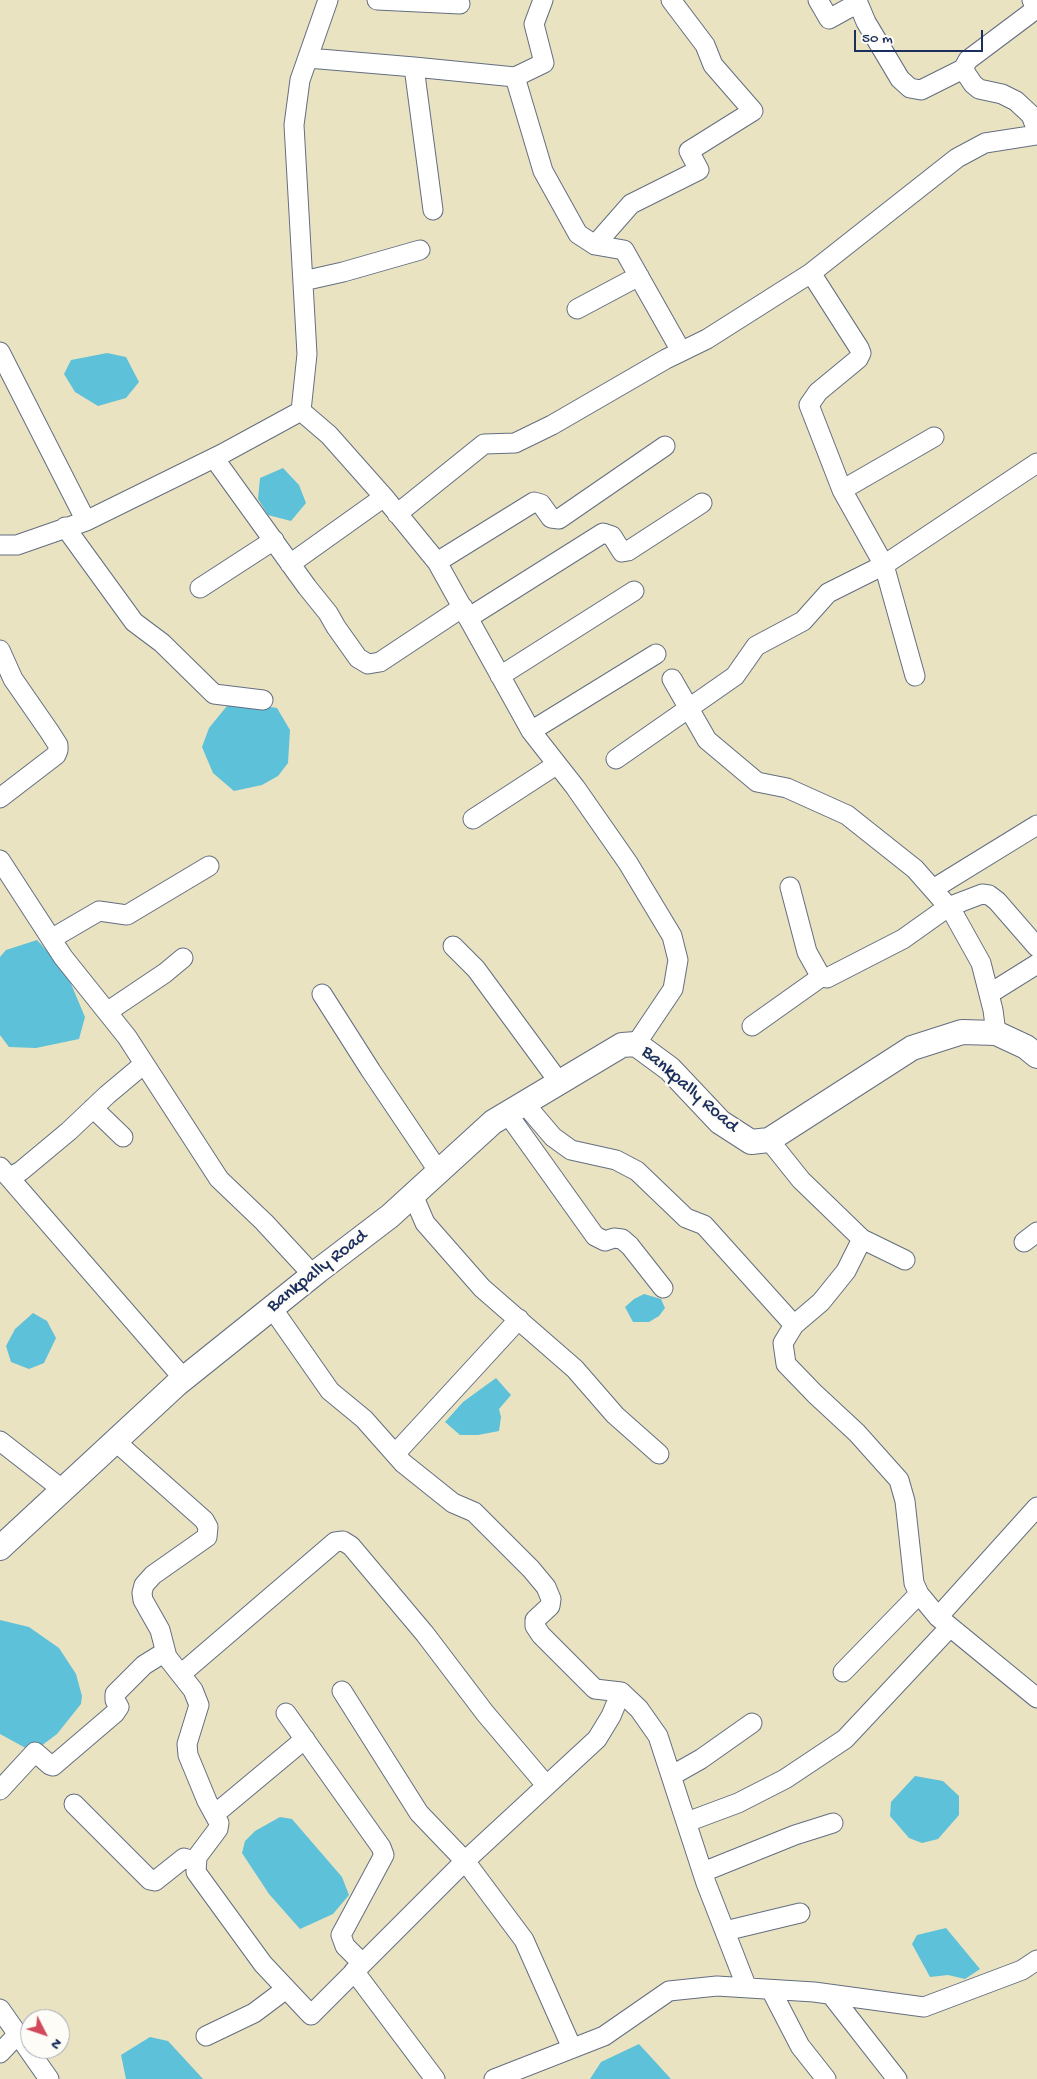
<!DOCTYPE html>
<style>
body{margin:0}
#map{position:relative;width:1037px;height:2079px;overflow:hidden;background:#eae3c1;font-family:"Gochi Hand",sans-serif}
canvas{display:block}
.north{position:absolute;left:20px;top:2009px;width:50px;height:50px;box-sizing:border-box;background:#fdfcf7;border:1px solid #a3aaba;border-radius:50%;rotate:131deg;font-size:14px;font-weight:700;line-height:20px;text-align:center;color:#1b2f5e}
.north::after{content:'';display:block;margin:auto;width:18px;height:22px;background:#d1495b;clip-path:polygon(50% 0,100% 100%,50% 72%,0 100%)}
.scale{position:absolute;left:854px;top:30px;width:129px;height:22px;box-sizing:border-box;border:2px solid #1b2f5e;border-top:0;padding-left:6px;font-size:15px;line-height:18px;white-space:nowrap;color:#1b2f5e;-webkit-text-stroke:4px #fdfcf7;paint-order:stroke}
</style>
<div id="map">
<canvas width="1037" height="2079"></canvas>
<div class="north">N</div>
<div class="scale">50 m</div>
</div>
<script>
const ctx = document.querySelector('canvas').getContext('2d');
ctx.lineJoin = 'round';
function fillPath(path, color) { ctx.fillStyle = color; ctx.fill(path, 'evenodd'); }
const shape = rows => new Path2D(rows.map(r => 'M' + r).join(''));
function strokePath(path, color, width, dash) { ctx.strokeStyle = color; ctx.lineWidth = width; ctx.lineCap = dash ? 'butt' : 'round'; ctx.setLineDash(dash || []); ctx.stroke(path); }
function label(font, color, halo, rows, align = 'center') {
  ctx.font = font + ' "Gochi Hand",sans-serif'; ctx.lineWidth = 5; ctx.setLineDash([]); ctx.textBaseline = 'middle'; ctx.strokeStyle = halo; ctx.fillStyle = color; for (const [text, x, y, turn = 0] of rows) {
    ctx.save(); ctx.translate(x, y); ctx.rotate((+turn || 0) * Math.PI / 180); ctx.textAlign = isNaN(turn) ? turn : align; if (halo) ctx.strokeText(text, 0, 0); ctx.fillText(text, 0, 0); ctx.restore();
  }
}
fillPath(shape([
 [107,353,126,357,139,382,126,398,98,406,75,392,64,374,71,360],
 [283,468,299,485,306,503,291,521,268,515,258,499,260,478],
 [231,701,277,708,290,730,288,763,278,776,262,785,234,791,213,773,202,747,209,728],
 [37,940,66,972,85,1017,79,1039,36,1048,9,1047,0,1035,0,957,6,950],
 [644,1294,661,1299,665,1308,659,1316,649,1322,633,1322,625,1307,634,1299],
 [33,1313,47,1321,56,1338,44,1363,29,1369,11,1362,6,1346,15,1329],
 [496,1378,511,1395,499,1409,501,1417,499,1431,478,1435,460,1435,445,1422,463,1402],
 [0,1620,29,1627,59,1648,76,1674,82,1696,81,1704,57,1734,33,1752,0,1734],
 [915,1776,943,1781,959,1796,959,1815,938,1839,922,1843,909,1838,890,1816,891,1802],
 [280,1817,292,1819,342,1877,349,1895,333,1914,300,1929,269,1894,242,1853,245,1841,255,1831],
 [946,1928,980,1969,965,1979,948,1975,930,1977,912,1944,917,1935],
 [150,2037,168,2041,203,2079,126,2079,121,2055],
 [639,2044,671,2079,590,2079,601,2062]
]), '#5dc1da');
const minor = shape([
 [377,0,460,4],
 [543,0,534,24,544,63,515,77,543,171,578,234,595,245,624,250,681,351],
 [818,0,829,19,858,3,866,22,900,79,910,88,921,90,963,69,973,84,979,89,1002,94,1016,101,1031,115,1037,131],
 [308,58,414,67],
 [963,69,968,60,1036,9,1032,0],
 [433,210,414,67,515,77],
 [595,245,631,204,699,170,689,151,753,111,713,65,705,45,671,0],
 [811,273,957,158,985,143,1037,135],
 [303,281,343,272,420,250],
 [577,309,639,276],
 [0,352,86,521],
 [301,411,329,435,384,497,437,562,531,731,575,787,628,863,672,936,678,960,673,989,636,1044],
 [301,411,307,354,294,125,300,80,328,0],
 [214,458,307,587,328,613,336,627,358,658,368,664,380,662,463,607],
 [842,490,934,437],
 [397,514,484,444,515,443,552,425,666,359,707,339,811,273,859,348,861,353,858,359,818,392,809,405,842,490,884,565,915,676],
 [65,527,134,622,162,643,214,694,263,700],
 [0,545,17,545,86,521,222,454,301,411],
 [437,562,534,502,541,504,551,518,559,519,665,446],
 [290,564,384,497],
 [200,588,274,540],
 [468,618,603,533,612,536,622,552,628,551,702,503],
 [0,650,13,679,49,731,58,745,58,750,56,755,0,798],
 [500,676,634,591],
 [672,679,707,740,757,782,787,788,847,815,915,869,952,911,981,963,993,1010,996,1033],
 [531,731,656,654],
 [616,759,735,676,756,646,803,621,828,593,884,565,1037,463],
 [473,819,556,765],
 [0,860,63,957,127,1037,219,1179,264,1222,313,1275],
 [790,887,807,952,821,977,827,978,903,939,948,907,982,894,989,895,997,901,1037,947],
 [933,889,1037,825],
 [51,939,99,911,127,915,209,866],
 [453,946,476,969,559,1082],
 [322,994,371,1071,439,1172],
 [989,994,1037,964],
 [107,1012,165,973,183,958],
 [752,1026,821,977],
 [524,1103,553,1137,571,1150,616,1160,637,1171,686,1218,704,1225,794,1325],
 [93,1108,123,1137],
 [507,1113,595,1236,605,1241,614,1238,622,1239,630,1246,663,1288],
 [769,1140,801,1180,862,1239,846,1271,821,1302,794,1325,783,1343,786,1364,815,1394,857,1433,899,1480,905,1501,914,1583,919,1594,938,1617,1037,1698],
 [0,1167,184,1379],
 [10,1177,21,1171,69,1131,107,1095,144,1064],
 [413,1195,425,1223,482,1288,575,1369,615,1415,659,1454],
 [862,1239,905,1260],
 [1024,1242,1037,1232],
 [272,1308,330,1391,364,1419,403,1463,453,1503,474,1512,531,1569,546,1587,551,1599,550,1606,535,1620,535,1626,541,1635,595,1689,621,1692,639,1709,658,1736,706,1883,747,1988],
 [0,1441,63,1490],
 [115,1441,204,1520,208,1527,207,1537,153,1575,144,1585,142,1593,143,1600,160,1630,167,1657,193,1690,199,1705,187,1744,188,1755,207,1801,219,1823,218,1829,197,1857,196,1872,263,1964,311,2015,465,1861,597,1739,611,1716,621,1692],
 [395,1454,519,1319],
 [938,1617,1037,1507],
 [843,1672,919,1594],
 [181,1674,335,1542,343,1541,351,1546,425,1634,485,1713,546,1785],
 [342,1691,419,1813,465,1861,524,1940,572,2048],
 [286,1713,381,1847,384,1855,341,1935,345,1946,362,1963],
 [671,1776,701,1759,752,1723],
 [0,1790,35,1752,50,1765,53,1766,115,1713,119,1707,115,1700,115,1694,144,1665,165,1652],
 [74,1804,150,1880,155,1881,184,1858,195,1862],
 [215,1814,305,1739],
 [687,1822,738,1803,785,1779,845,1739,950,1627],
 [703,1872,795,1835,833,1823],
 [725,1931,800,1913],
 [354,1971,435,2079],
 [771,1990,800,2046,826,2079],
 [832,1996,897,2079],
 [0,2009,49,2079],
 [206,2036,254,2013,286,1989],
 [0,2053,18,2034],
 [494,2079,604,2036,669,1991,717,1986,814,1992,924,2007,1022,1970,1037,1960]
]);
const tertiary = shape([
 [0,1548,177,1384,318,1271,390,1216,493,1122,622,1045,636,1044,670,1069,720,1122,751,1142,769,1140,912,1048,962,1032,996,1033,1026,1047,1037,1056]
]);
strokePath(minor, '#636e81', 21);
strokePath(tertiary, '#636e81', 26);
strokePath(minor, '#fff', 19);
strokePath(tertiary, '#fff', 24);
label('19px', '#1b2f5e', '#fdfcf7', [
 ["Bankpally Road",689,1090,41],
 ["Bankpally Road",318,1272,-38]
]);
</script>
